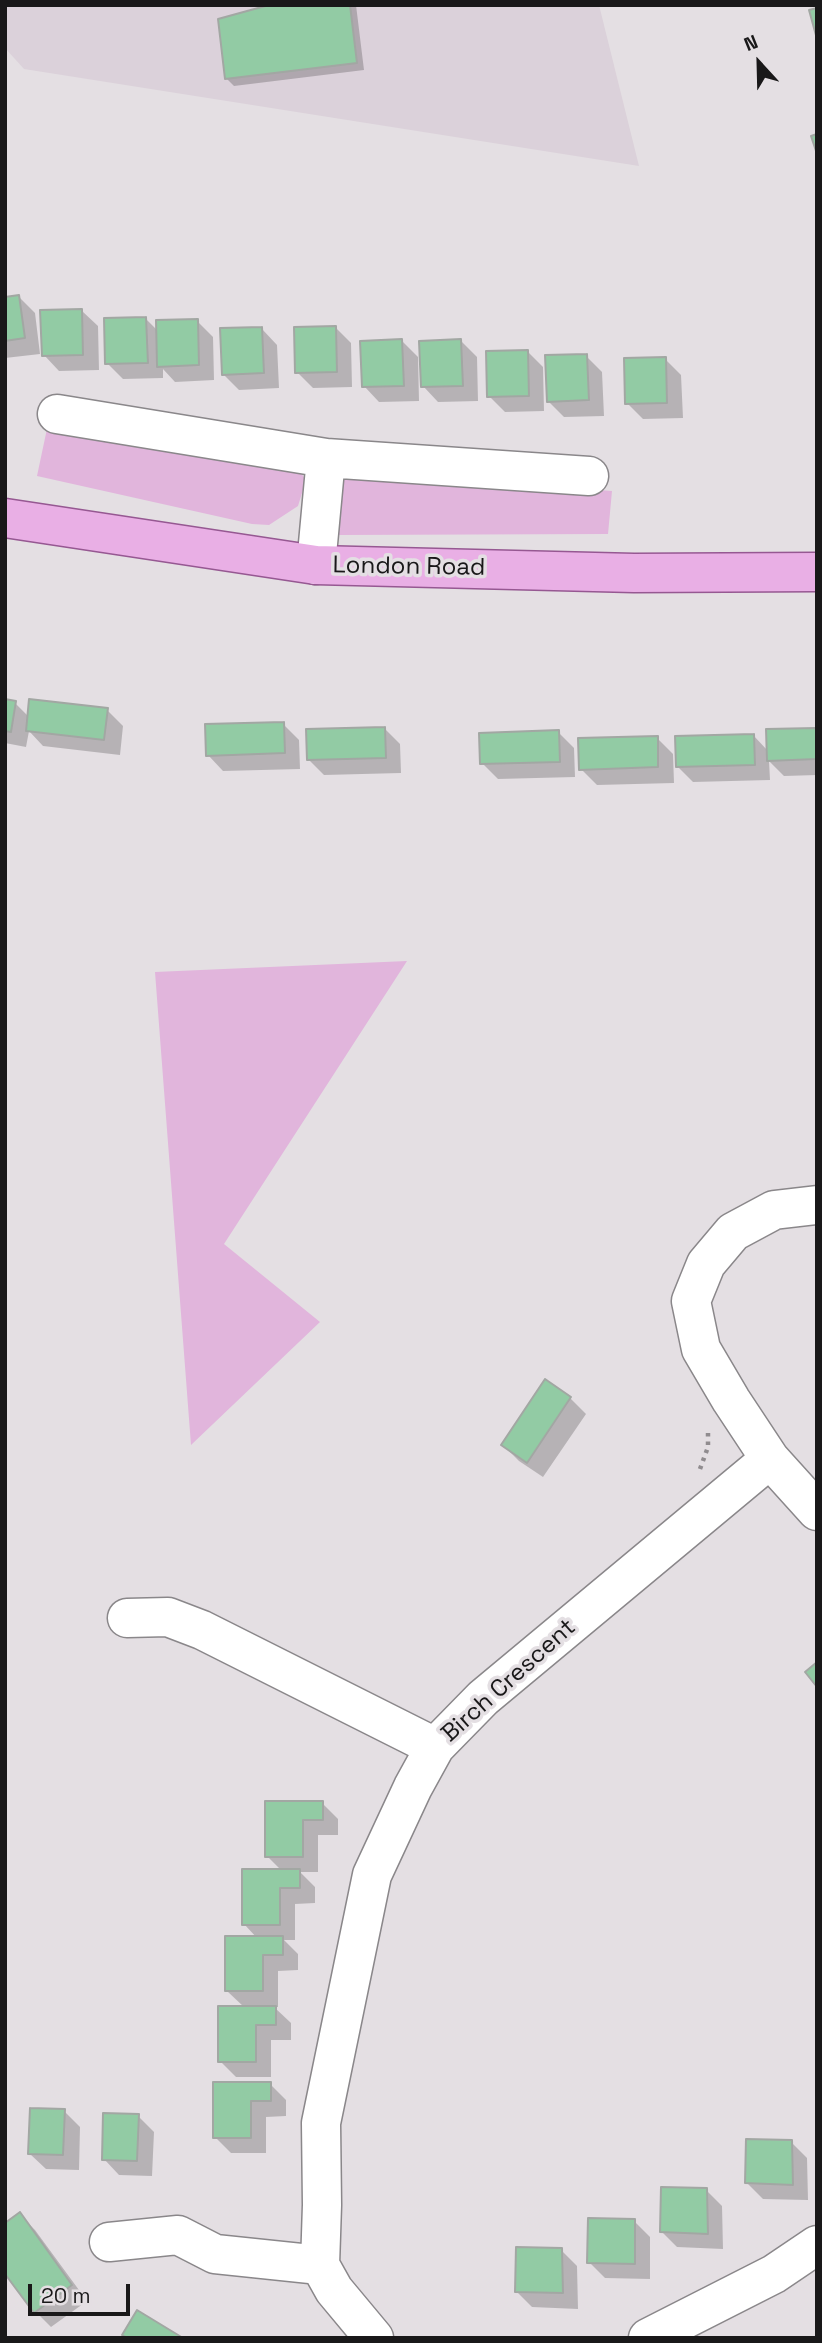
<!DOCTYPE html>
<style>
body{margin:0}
#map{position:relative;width:822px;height:2343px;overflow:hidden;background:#e4dfe3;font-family:"Space Grotesk",sans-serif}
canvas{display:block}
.frame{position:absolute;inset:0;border:7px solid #191819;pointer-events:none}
.north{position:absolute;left:724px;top:28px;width:70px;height:70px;-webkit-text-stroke:5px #e4dfe3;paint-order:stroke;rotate:338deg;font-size:19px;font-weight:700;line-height:28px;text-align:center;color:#191819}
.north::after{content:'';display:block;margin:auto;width:24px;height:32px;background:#191819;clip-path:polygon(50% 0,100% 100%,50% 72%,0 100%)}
.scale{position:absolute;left:28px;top:2284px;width:102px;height:32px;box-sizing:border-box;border:4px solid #191819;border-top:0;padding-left:9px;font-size:21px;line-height:24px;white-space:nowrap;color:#191819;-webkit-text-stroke:5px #e4dfe3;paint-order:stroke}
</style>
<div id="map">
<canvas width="822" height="2343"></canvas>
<div class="frame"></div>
<div class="north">N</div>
<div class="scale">20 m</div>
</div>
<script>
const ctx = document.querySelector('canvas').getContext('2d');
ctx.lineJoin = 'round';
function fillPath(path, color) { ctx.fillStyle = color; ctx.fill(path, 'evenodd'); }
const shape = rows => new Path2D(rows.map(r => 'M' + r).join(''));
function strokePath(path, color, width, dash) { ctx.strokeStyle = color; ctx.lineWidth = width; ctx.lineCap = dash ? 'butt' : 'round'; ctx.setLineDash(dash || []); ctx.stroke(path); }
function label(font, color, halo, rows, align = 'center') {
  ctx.font = font + ' "Space Grotesk",sans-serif'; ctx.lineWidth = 7; ctx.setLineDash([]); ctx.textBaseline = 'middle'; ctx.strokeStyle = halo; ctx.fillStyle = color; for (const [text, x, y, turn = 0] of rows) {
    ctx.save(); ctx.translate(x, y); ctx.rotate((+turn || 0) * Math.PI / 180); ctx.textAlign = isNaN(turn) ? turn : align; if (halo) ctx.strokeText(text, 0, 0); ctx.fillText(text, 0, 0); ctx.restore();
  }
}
fillPath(shape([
 [5,5,599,5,639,166,24,69,5,48]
]), '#dbd1da');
fillPath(shape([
 [48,424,292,461,306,480,298,506,269,525,252,524,37,476],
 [358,472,612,491,608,534,336,535,338,482],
 [407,961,224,1244,320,1322,191,1445,155,972]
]), '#e1b5dc');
fillPath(shape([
 [271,5,356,5,364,70,234,86,226,78],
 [19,297,35,313,40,354,5,358,5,298],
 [82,311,98,326,99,370,59,371,44,355],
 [145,318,158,331,197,321,213,337,214,380,175,382,163,369,163,378,123,379,107,363],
 [335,327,351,343,352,387,313,388,297,372],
 [262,329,277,345,279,388,239,390,223,374],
 [402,341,418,357,419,401,379,402,364,386],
 [461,341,477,357,478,401,438,402,423,386],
 [527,351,543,367,544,411,505,412,489,396],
 [586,356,602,372,604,416,564,417,548,401],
 [665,359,681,375,683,418,643,419,627,403],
 [5,701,15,703,29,717,107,710,123,726,120,755,43,746,29,731,26,747,5,743],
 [283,724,299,740,300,769,223,771,208,755],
 [384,728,400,744,401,773,324,775,308,759],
 [817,730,817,775,784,776,769,761,770,780,693,782,677,766,753,735,768,751],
 [558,732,574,748,575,777,498,779,482,763],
 [657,738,673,754,674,783,597,785,581,769],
 [570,1398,586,1414,543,1477,519,1461,503,1445],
 [267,1802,322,1803,338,1819,338,1835,318,1835,318,1872,300,1872,315,1887,315,1903,295,1904,295,1940,284,1940,298,1954,298,1970,278,1971,278,2007,274,2007,291,2023,291,2040,271,2040,271,2077,236,2077,220,2061,244,2007,227,1991,257,1938,244,1924,282,1871,267,1856],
 [215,2084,270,2084,286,2100,286,2116,266,2117,266,2153,231,2153,215,2137],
 [64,2111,80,2127,79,2170,46,2169,30,2154],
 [138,2116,154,2132,152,2176,119,2175,104,2159],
 [791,2142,807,2158,808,2200,763,2199,747,2183],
 [706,2190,722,2206,723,2249,677,2247,661,2231],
 [20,2215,35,2230,87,2301,51,2327,35,2311],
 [634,2221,650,2237,650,2279,605,2278,589,2262],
 [561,2250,577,2266,578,2309,532,2307,516,2291]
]), '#0003');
const building = shape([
 [269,5,350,5,357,63,225,79,218,19,269,5],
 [817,8,817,39,809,10,817,8],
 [817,134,817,154,811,136,817,134],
 [19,295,25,338,5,341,5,297,19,295],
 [82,309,83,355,42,356,40,310,82,309],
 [146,317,148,363,105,364,104,318,146,317],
 [198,319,199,365,157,367,156,320,198,319],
 [336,326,337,372,295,373,294,327,336,326],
 [262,327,264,373,222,375,220,328,262,327],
 [402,339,404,386,362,387,360,341,402,339],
 [461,339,463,386,421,387,419,341,461,339],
 [528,350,529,396,487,397,486,351,528,350],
 [587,354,589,400,547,402,545,355,587,354],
 [666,357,667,403,625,404,624,358,666,357],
 [5,699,16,701,11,732,5,731,5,699],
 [29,699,108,708,104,740,26,731,29,699],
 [284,722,285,753,206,756,205,724,284,722],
 [385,727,386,758,307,760,306,729,385,727],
 [817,728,817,759,767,761,766,729,817,728],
 [559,730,560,762,480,764,479,733,559,730],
 [754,734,755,765,676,767,675,736,754,734],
 [658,736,658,767,579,770,578,738,658,736],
 [545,1379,571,1397,527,1463,501,1445,545,1379],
 [817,1662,817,1687,805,1672,817,1662],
 [265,1801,323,1801,323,1820,303,1820,303,1857,265,1857,265,1801],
 [242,1869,300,1869,300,1888,280,1888,280,1925,242,1925,242,1869],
 [225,1936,283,1936,283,1955,263,1955,263,1991,225,1991,225,1936],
 [218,2006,276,2006,276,2025,256,2025,256,2062,218,2062,218,2006],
 [213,2082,271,2082,271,2101,251,2101,251,2138,213,2138,213,2082],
 [30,2108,65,2109,63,2155,28,2154,30,2108],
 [103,2113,139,2114,137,2161,102,2160,103,2113],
 [746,2139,792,2140,793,2185,745,2183,746,2139],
 [661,2187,707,2188,708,2234,660,2232,661,2187],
 [20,2212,72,2285,34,2313,5,2274,5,2223,20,2212],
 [588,2218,635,2219,635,2264,587,2263,588,2218],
 [516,2247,562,2248,563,2293,515,2292,516,2247],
 [137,2310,183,2338,127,2338,122,2335,137,2310]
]);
fillPath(building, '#92cba4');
strokePath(building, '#a2a7a3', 2);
const minor = shape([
 [57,414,326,458,589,476],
 [316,565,326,458],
 [817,1205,774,1210,733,1232,706,1264,691,1301,701,1349,731,1400,770,1459,817,1511],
 [127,1618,168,1617,202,1630,435,1747],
 [109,2242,178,2235,215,2254,320,2265],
 [374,2338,334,2290,320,2265,322,2205,321,2123,372,1875,413,1787,435,1747,483,1698,770,1459],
 [648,2338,774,2274,817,2245]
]);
const major = shape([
 [5,518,316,565,634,573,817,572]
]);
strokePath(minor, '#8a878a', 41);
strokePath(major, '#965892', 41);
strokePath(shape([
 [700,1469,708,1447,708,1433]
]), '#908c8f', 4.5, [3.5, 5]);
strokePath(minor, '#fff', 38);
strokePath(major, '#e9afe5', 38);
label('24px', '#191819', '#e4dfe3', [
 ["London Road",409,567,1],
 ["Birch Crescent",509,1681,-42]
]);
</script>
